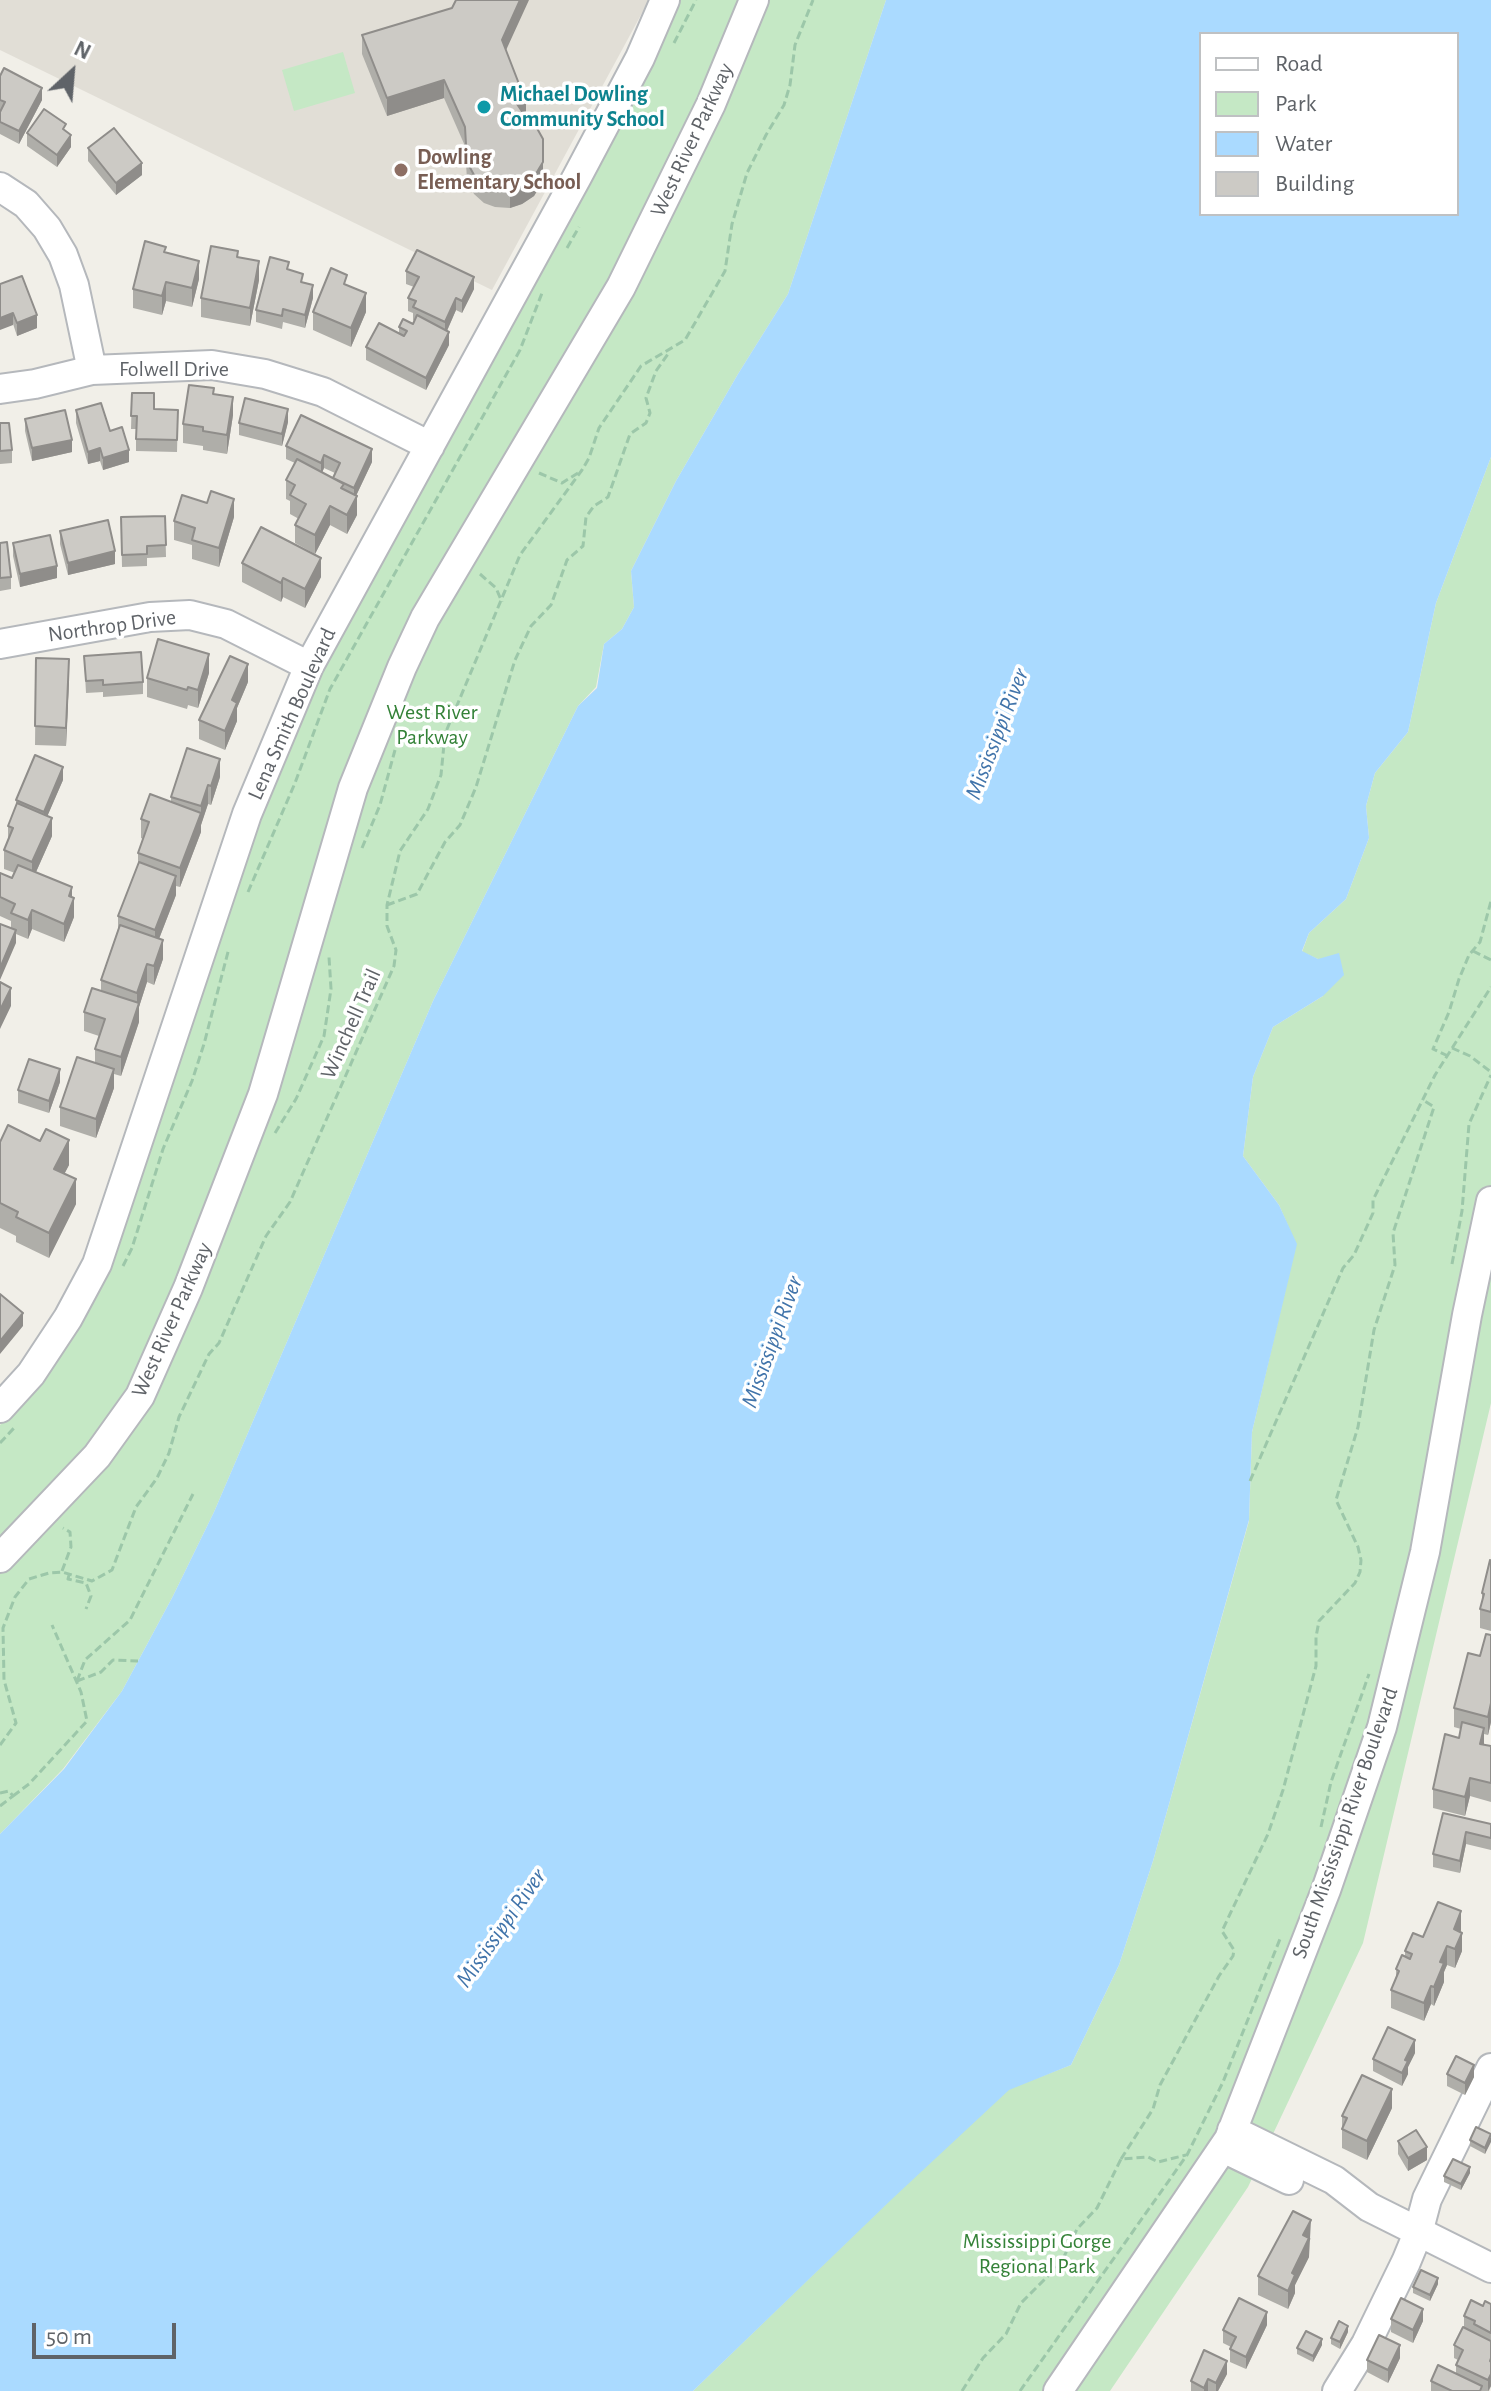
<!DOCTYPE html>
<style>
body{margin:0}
#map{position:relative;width:1491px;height:2391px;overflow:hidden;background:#f1efe8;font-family:"Alegreya Sans",sans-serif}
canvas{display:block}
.legend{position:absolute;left:1199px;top:32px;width:260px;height:184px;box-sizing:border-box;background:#fff;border:2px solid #bfc1c3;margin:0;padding:10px 14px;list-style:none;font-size:24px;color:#5f6368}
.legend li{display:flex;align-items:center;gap:16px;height:40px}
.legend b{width:40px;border:2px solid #bfc1c3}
.north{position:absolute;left:32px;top:32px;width:80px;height:80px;-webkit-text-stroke:6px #fff;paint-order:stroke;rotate:26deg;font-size:22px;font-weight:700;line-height:32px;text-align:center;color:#5f6368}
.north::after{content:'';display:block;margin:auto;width:28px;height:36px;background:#5f6368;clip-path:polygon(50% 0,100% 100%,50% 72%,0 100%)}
.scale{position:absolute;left:32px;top:2323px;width:144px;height:36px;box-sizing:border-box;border:4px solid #5f6368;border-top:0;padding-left:10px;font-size:24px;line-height:28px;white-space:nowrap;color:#5f6368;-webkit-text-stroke:6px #fff;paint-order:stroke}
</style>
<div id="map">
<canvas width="1491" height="2391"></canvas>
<ul class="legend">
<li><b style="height:10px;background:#fff"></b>Road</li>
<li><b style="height:22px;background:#c5e8c5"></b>Park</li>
<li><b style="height:22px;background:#aadaff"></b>Water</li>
<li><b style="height:22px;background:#cccac5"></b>Building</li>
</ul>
<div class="north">N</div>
<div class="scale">50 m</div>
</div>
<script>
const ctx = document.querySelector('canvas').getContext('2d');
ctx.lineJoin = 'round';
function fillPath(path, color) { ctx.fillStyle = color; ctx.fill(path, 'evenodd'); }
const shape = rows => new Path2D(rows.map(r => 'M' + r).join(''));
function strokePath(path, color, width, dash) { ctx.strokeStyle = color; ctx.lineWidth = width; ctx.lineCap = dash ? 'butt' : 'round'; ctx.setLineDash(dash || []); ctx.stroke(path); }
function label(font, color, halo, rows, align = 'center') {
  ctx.font = font + ' "Alegreya Sans",sans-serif'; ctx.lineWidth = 7; ctx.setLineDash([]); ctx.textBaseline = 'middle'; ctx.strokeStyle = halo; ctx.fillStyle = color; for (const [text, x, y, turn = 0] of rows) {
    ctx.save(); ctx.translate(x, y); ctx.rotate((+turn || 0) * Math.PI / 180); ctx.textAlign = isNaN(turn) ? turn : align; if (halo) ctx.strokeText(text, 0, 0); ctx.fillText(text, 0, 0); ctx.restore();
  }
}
fillPath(shape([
 [0,0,649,0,492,290,0,50]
]), '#e1ded6');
fillPath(shape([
 [678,0,886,0,788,294,738,374,676,481,631,571,634,607,622,629,604,644,596,687,578,706,433,1001,214,1512,173,1596,122,1691,63,1769,0,1834,0,1425,41,1382,258,819,320,671],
 [343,52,355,93,294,111,282,70],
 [1491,457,1491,1403,1363,1943,1248,2187,1110,2391,693,2391,892,2198,1009,2089,1071,2065,1119,1965,1153,1861,1249,1521,1252,1432,1296,1244,1279,1205,1243,1156,1253,1077,1273,1027,1323,996,1318,959,1302,952,1309,933,1346,899,1369,838,1366,806,1375,773,1408,732,1436,603]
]), '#c5e8c5');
fillPath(shape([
 [886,0,1491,0,1491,457,1436,603,1408,732,1375,773,1366,806,1369,838,1346,899,1309,933,1302,951,1318,959,1339,953,1344,975,1323,996,1273,1027,1253,1077,1243,1156,1279,1205,1297,1244,1252,1432,1249,1520,1153,1861,1119,1965,1071,2065,1009,2090,892,2199,693,2391,0,2391,0,1834,64,1769,122,1691,173,1596,214,1512,433,1001,578,706,597,688,604,644,622,629,634,607,631,571,676,481,738,374,788,294],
 [1201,34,1457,34,1457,214,1201,214]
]), '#aadaff');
const minor = shape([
 [0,187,26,204,47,228,63,255,74,285,92,370],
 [0,389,35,384,92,370,212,365,265,374,323,392,430,446],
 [0,644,150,617,190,615,226,624,309,666],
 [0,1408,31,1374,68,1318,97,1264,247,814,309,666,577,177,640,58,665,0],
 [0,1558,97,1456,140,1396,188,1288,263,1094,353,788,402,667,425,618,621,287,711,104,754,0],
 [1232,2130,1334,2180,1369,2207,1491,2268],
 [1223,2148,1289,2180],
 [1058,2391,1229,2139,1326,1890,1382,1727,1425,1552,1467,1315,1491,1201],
 [1337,2391,1366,2344,1406,2262,1418,2233,1427,2199,1491,2068]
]);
strokePath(minor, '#b5b8bc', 32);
strokePath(shape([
 [674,43,696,0],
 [567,248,579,227],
 [539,473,562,483,578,473],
 [480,574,496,588,502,602],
 [362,848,380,805,395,750],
 [248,892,295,783,330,689,520,350,542,293],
 [387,905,417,894,445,842,460,825,476,787,515,660,531,626,551,605,567,560,583,546,586,517,594,506,608,497,630,434,646,423,650,413,646,398,656,371,668,354],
 [1473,951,1491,960],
 [1452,1048,1470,1056,1491,1072],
 [1448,1056,1433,1049,1449,1012,1459,979,1469,955,1480,942,1491,901],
 [275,1133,296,1099,324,1036,331,989,329,957],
 [1452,1264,1462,1211,1469,1124,1491,1075],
 [123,1266,132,1248,163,1149,192,1081,204,1044,229,948],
 [0,1443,14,1428],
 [1250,1481,1343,1268,1354,1255,1373,1213,1373,1200,1435,1075,1491,987],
 [62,1571,71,1547,70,1532,63,1528],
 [69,1575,68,1579,86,1583,91,1596,86,1609],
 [77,1681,85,1660,130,1620,193,1494],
 [77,1681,101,1672,113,1660,138,1661],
 [0,1745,16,1723,4,1680,3,1628,15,1597,29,1579,49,1573,62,1572,92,1581,112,1570,136,1507,157,1478,169,1453,179,1417,209,1354,219,1343,266,1236,290,1202,394,966,396,950,387,926,387,905,400,851,428,809,441,775,445,734,520,555,582,470,589,458,599,428,641,366,685,340,725,271,732,224,747,173,766,135,784,105,790,85,795,45,813,0],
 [0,1793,9,1791,13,1796,0,1806],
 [13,1796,29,1784,87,1721,81,1692,52,1625],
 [1321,1827,1331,1782,1369,1674],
 [1121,2159,1153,2109,1160,2085,1219,1976,1233,1956,1234,1950,1222,1931,1268,1834,1283,1790,1316,1666,1316,1637,1319,1621,1355,1583,1360,1572,1361,1560,1358,1547,1336,1500,1358,1427,1374,1330,1395,1265,1393,1233,1434,1107,1423,1100],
 [962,2391,983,2358,1006,2334,1021,2303,1061,2263,1077,2229,1097,2208,1121,2159,1148,2157,1158,2162,1186,2155],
 [1020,2391,1187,2155,1223,2082,1280,1939]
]), '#9cc7a9', 3, [8, 4]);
strokePath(minor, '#fff', 28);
fillPath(shape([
 [452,8,506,50,526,116,543,181,534,196,522,204,510,208,495,207,484,203,474,194,467,180,465,146,444,98,387,116,362,54,362,35],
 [0,76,42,100,19,144,0,134],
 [66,131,71,147,57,167,27,146,27,133],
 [88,148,142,175,116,195,88,161],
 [166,252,199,279,192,307,166,301,162,315,133,308,133,289],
 [238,257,259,280,250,326,201,317,201,298],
 [289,270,303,283,313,298,305,328,283,322,282,329,256,322,256,310],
 [406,271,474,289,462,313,456,310,447,331,449,345,426,390,366,360,366,347,399,333,399,327,413,324,414,321,413,320,413,313,408,311,408,298,414,287,406,284],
 [0,284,37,328,17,336],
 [347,285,366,312,351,347,313,330,313,312],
 [132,393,154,409,178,410,177,452,136,451,136,429,131,429],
 [214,394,233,415,227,454,203,450,203,446,183,443,183,424],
 [76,410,110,431,129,462,103,470,100,461,88,464,76,423],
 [25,419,72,452,32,461,25,431],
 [288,422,282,446,239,435,239,423],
 [0,423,12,450,12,463,0,464],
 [286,446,372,462,356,496,357,515,347,534,330,525,315,554,295,543,295,525,299,519,290,514,290,501,286,499,286,480,295,463,286,459],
 [324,468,335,473,333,478,322,473],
 [165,516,166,557,147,558,147,566,122,567,121,517],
 [234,517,219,567,192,559,192,545,174,540,174,521],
 [60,531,115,564,68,575,60,544],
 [0,543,11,577,11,589,0,591],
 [13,543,57,578,20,587,13,556],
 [242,563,321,577,305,608,283,597,281,602,242,582],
 [84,656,143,682,143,694,103,697,103,692,86,693],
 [36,658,69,678,66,746,35,745],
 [209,673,198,708,188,705,187,709,147,697,147,678],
 [248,682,237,708,237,721,225,750,199,739,199,720],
 [220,777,211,805,208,804,201,825,201,832,180,887,176,886,176,895,159,939,163,959,154,985,147,982,139,1007,139,1022,121,1076,114,1074,114,1088,96,1138,60,1126,60,1107,95,1063,95,1049,99,1036,84,1031,84,1012,101,991,101,980,118,929,118,916,138,864,138,853,143,839,141,838,141,819,171,802,171,797],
 [63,780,47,816,52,836,36,872,72,897,74,917,64,942,32,929,28,939,16,934,16,943,11,928,11,921,0,916,0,873,12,878,15,873,4,869,4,850,8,842,8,826,16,806,16,800],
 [60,1082,49,1113,18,1103,18,1090],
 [0,1142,69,1165,64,1174,76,1204,49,1258,16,1242,16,1236,0,1228],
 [1491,1561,1491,1631,1480,1628,1480,1609,1482,1602,1482,1593],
 [1491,1635,1491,1722,1488,1735,1484,1734,1484,1745,1491,1746,1491,1802,1470,1796,1465,1816,1433,1808,1433,1789,1459,1738,1461,1729,1454,1727,1454,1708],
 [1443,1813,1491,1824,1491,1850,1466,1844,1460,1873,1433,1867,1433,1854],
 [1461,1930,1462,1951,1455,1968,1447,1965,1444,1972,1444,1982,1434,2006,1431,2004,1424,2021,1391,2008,1391,1990,1396,1978,1396,1969,1405,1957,1405,1951,1423,1937],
 [1415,2053,1408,2067,1408,2074,1402,2086,1373,2071,1373,2059],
 [1447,2074,1474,2077,1465,2095,1447,2086],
 [1392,2108,1367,2160,1342,2148,1342,2116],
 [1491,2134,1485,2154,1470,2146,1470,2140],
 [1398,2141,1427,2160,1408,2171,1398,2154],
 [1470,2173,1461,2190,1444,2182,1444,2176],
 [1311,2238,1309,2242,1309,2257,1295,2285,1295,2293,1288,2309,1258,2295,1258,2276],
 [1438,2284,1430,2301,1413,2293,1413,2287],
 [1491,2304,1491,2386,1489,2391,1431,2391,1431,2381,1456,2373,1456,2365,1458,2360,1454,2358,1454,2345,1464,2328,1464,2316,1483,2306],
 [1391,2319,1423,2321,1413,2343,1391,2332],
 [1267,2325,1246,2369,1230,2362,1230,2349,1231,2347,1223,2343,1223,2330],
 [1348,2332,1340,2349,1331,2344,1331,2338],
 [1322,2345,1313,2362,1297,2354,1297,2348],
 [1400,2358,1388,2383,1367,2372,1367,2360],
 [1227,2374,1218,2391,1191,2391,1191,2381]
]), '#afaea9');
fillPath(shape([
 [520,0,529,0,502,59,502,40],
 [444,80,444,98,387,116,387,98],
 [42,88,42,100,19,144,19,131],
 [526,102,526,121,517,104],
 [71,135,71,147,57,167,57,155],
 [543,139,543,181,534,196,522,204,510,208,510,189],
 [142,163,142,175,116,195,116,183],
 [199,261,199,279,192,307,192,288],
 [259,261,259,280,250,326,250,308],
 [474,277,474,289,462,313,462,301],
 [166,282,166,301,162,315,162,296],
 [313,285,313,298,305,328,305,315],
 [366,293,366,312,351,347,351,328],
 [456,298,456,310,445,335,445,322],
 [13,313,13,325,0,330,0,318],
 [37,315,37,328,17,336,17,323],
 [449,332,449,345,426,390,426,378],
 [233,397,233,415,227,454,227,435],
 [288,409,288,422,282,446,282,434],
 [72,440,72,452,32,461,32,448],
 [100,448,100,461,88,464,88,452],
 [372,449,372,462,354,500,354,488],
 [129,450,129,462,103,470,103,458],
 [324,455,324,468,321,475,321,463],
 [357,496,357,515,347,534,347,515],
 [234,499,234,517,219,567,219,548],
 [330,506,330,525,315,554,315,535],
 [115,551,115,564,68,575,68,563],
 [321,558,321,577,305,608,305,589],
 [57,566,57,578,20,587,20,574],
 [283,578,283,597,281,602,281,583],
 [209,654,209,673,198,708,198,690],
 [69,659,69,678,66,746,66,728],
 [248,664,248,682,237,708,237,721,225,750,225,731,232,700],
 [220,759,220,777,211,805,211,786],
 [63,767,63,780,44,824,44,812],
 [208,785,208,804,201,825,201,832,180,887,180,868,201,813,201,806],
 [52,818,52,836,32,881,32,862],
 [176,876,176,895,155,949,155,930],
 [72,887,72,902,74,898,74,917,64,942,64,924,69,896],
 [32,910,32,929,28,939,28,920],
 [16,930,16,943,0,980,0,968],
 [163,940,163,959,154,985,154,966],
 [147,964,147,982,139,1007,139,1022,121,1076,121,1057,137,1008,137,993],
 [11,988,11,1006,0,1029,0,1010],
 [60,1069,60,1082,49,1113,49,1101],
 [114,1069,114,1088,96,1138,96,1119],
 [69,1140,69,1165,54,1194,54,1169],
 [76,1179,76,1204,49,1258,49,1233],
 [23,1313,23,1326,0,1354,0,1341],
 [1491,1703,1491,1722,1488,1735,1488,1717],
 [1484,1728,1484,1747,1480,1744],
 [1470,1778,1470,1796,1465,1816,1465,1797],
 [1466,1832,1466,1844,1460,1873,1460,1861],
 [1461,1911,1461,1930,1454,1948,1454,1929],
 [1462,1933,1462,1951,1455,1968,1455,1949],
 [1447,1946,1447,1965,1444,1972,1444,1982,1434,2006,1434,1987,1440,1962],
 [1431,1986,1431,2004,1424,2021,1424,2003],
 [1415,2040,1415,2053,1408,2067,1408,2074,1402,2086,1402,2073,1405,2060],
 [1474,2065,1474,2077,1465,2095,1465,2083],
 [1392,2089,1392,2108,1367,2160,1367,2141],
 [1491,2136,1491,2142,1485,2154,1485,2148],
 [1427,2147,1427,2160,1408,2171,1408,2158],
 [1470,2167,1470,2173,1461,2190,1461,2184],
 [1311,2220,1309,2257,1295,2285,1295,2293,1288,2309,1288,2291,1292,2273,1303,2235],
 [1438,2278,1438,2284,1430,2301,1430,2295],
 [1423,2309,1423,2321,1413,2343,1413,2330],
 [1267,2312,1267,2325,1246,2369,1246,2357],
 [1348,2326,1348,2332,1340,2349,1340,2342],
 [1322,2339,1322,2345,1313,2362,1313,2356],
 [1400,2345,1400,2358,1388,2383,1388,2370],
 [1227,2361,1227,2374,1218,2391,1216,2391,1216,2383],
 [1491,2374,1491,2386,1488,2391,1488,2380],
 [1208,2379,1208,2391,1204,2391,1204,2388]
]), '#8f8d8a');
const building = shape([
 [456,0,520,0,502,40,526,102,517,104,523,113,534,123,543,139,543,162,534,177,522,186,510,189,495,188,484,184,474,175,467,162,465,127,444,80,387,98,362,35,452,8,456,0],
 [4,68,42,88,19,131,0,122,0,112,5,102,0,100,0,76,4,68],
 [44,109,66,124,63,129,71,135,57,155,27,133,44,109],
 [114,128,142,163,116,183,88,148,114,128],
 [145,241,166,247,164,252,199,261,192,288,166,282,162,296,133,289,145,241],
 [211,246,238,251,237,257,259,261,250,308,201,298,211,246],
 [417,250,474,277,462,301,456,298,445,322,413,307,416,301,408,298,419,277,406,271,417,250],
 [270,257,289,262,287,269,303,274,301,282,313,285,305,315,283,309,282,316,256,310,270,257],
 [331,268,347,275,344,284,366,293,351,328,313,312,331,268],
 [22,276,37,315,17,323,13,313,0,318,0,284,22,276],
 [417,315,449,332,426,378,366,347,379,323,404,336,407,331,399,327,403,319,413,324,417,315],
 [189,385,214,388,213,394,233,397,227,435,203,431,203,427,183,424,189,385],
 [132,393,154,393,154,409,178,410,177,440,136,439,137,416,131,416,132,393],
 [245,398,288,409,282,434,239,423,245,398],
 [101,403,110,431,122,427,129,450,103,458,100,448,88,452,76,410,101,403],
 [65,410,72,440,32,448,25,419,65,410],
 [301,415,372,449,354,488,333,478,340,463,324,455,321,463,286,446,301,415],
 [0,423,9,423,12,450,0,451,0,423],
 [297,459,344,484,341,488,357,496,347,515,330,506,315,535,295,525,306,504,290,495,295,485,286,480,297,459],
 [211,491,234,499,219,548,192,540,195,528,174,521,182,495,207,503,211,491],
 [165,516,166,545,147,546,147,554,122,555,121,517,165,516],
 [108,520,115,551,68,563,60,531,108,520],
 [261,527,321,558,305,589,283,578,281,583,242,563,261,527],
 [50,535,57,566,20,574,13,543,50,535],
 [7,542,11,577,0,578,0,543,7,542],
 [158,639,209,654,198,690,188,687,187,690,147,678,158,639],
 [141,652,143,682,103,685,103,680,86,681,84,656,141,652],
 [230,656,248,664,232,700,237,703,225,731,199,720,230,656],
 [36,658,69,659,66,728,35,726,36,658],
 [187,748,220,759,211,786,208,785,201,806,171,797,187,748],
 [35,755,63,767,44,812,16,800,35,755],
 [150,794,201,813,180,868,138,853,149,822,141,819,150,794],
 [17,803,52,818,32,862,4,850,13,828,8,826,17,803],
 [139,862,176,876,155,930,118,916,139,862],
 [18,865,72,887,69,896,74,898,64,924,32,910,28,920,11,913,15,904,0,897,0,873,12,878,18,865],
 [0,924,16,930,0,968,0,924],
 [120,925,163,940,154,966,147,964,137,993,101,980,120,925],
 [0,982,11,988,0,1010,0,982],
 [92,988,139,1003,121,1057,95,1049,105,1019,84,1012,92,988],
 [77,1057,114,1069,96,1119,60,1107,77,1057],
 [29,1059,60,1069,49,1101,18,1090,29,1059],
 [8,1125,40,1141,46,1129,69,1140,54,1169,76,1179,49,1233,16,1217,18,1212,0,1203,0,1142,8,1125],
 [0,1294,23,1313,0,1341,0,1294],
 [1490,1560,1491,1561,1491,1612,1480,1609,1484,1594,1482,1593,1490,1560],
 [1486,1634,1491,1635,1491,1703,1488,1717,1454,1708,1468,1653,1480,1656,1486,1634],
 [1462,1722,1484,1728,1480,1744,1491,1746,1491,1783,1470,1778,1465,1797,1433,1789,1445,1734,1459,1738,1462,1722],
 [1443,1813,1491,1824,1491,1838,1466,1832,1460,1861,1433,1854,1443,1813],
 [1438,1902,1461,1911,1454,1929,1462,1933,1455,1949,1447,1946,1440,1962,1444,1963,1434,1987,1431,1986,1424,2003,1391,1990,1399,1971,1396,1969,1402,1955,1410,1959,1412,1954,1405,1951,1413,1933,1423,1937,1438,1902],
 [1388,2027,1415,2040,1405,2060,1408,2061,1402,2073,1373,2059,1388,2027],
 [1456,2056,1474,2065,1465,2083,1447,2074,1456,2056],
 [1362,2075,1392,2089,1367,2141,1342,2129,1347,2118,1342,2116,1362,2075],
 [1476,2127,1491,2134,1485,2148,1470,2140,1476,2127],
 [1416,2130,1427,2147,1408,2158,1398,2141,1416,2130],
 [1453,2159,1470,2167,1461,2184,1444,2176,1453,2159],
 [1293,2211,1311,2220,1303,2235,1309,2238,1292,2273,1295,2275,1288,2291,1258,2276,1293,2211],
 [1421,2270,1438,2278,1430,2295,1413,2287,1421,2270],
 [1239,2298,1267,2312,1246,2357,1230,2349,1236,2337,1223,2330,1239,2298],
 [1401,2298,1423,2309,1413,2330,1391,2319,1401,2298],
 [1471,2300,1483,2306,1485,2301,1491,2304,1491,2333,1474,2324,1475,2321,1464,2316,1471,2300],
 [1339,2321,1348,2326,1340,2342,1331,2338,1339,2321],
 [1463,2327,1491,2341,1491,2358,1490,2361,1491,2362,1491,2374,1488,2380,1456,2365,1463,2350,1454,2345,1463,2327],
 [1306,2331,1322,2339,1313,2356,1297,2348,1306,2331],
 [1379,2335,1400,2345,1388,2370,1367,2360,1379,2335],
 [1204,2350,1227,2361,1216,2383,1208,2379,1204,2388,1191,2381,1204,2350],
 [1438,2365,1482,2386,1480,2391,1452,2391,1431,2381,1438,2365]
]);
fillPath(building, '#cccac5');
strokePath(building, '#8f8d8a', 2);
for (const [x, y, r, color] of [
 [484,107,8,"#0f9aa8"],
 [401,170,8,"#8d6e63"]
]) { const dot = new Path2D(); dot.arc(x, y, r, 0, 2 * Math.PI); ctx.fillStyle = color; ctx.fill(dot); strokePath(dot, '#fff', 3); }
label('bold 22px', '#0d838f', '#fff', [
 ["Michael Dowling",500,94],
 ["Community School",500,119]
], 'left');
label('22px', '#5f6368', '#fff', [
 ["West River Parkway",692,140,-65],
 ["Folwell Drive",174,369],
 ["Northrop Drive",112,626,-8],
 ["Lena Smith Boulevard",292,714,-66],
 ["Winchell Trail",351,1024,-66],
 ["West River Parkway",172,1320,-66],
 ["South Mississippi River Boulevard",1345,1823,-71]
]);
label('bold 22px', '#785e54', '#fff', [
 ["Dowling",417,157],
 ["Elementary School",417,182]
], 'left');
label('22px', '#348238', '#fff', [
 ["West River",432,712],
 ["Parkway",432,737],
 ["Mississippi Gorge",1037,2241],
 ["Regional Park",1037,2266]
]);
label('italic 24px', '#4174aa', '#fff', [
 ["Mississippi River",997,734,-69],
 ["Mississippi River",772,1342,-70],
 ["Mississippi River",501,1928,-55]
]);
</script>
